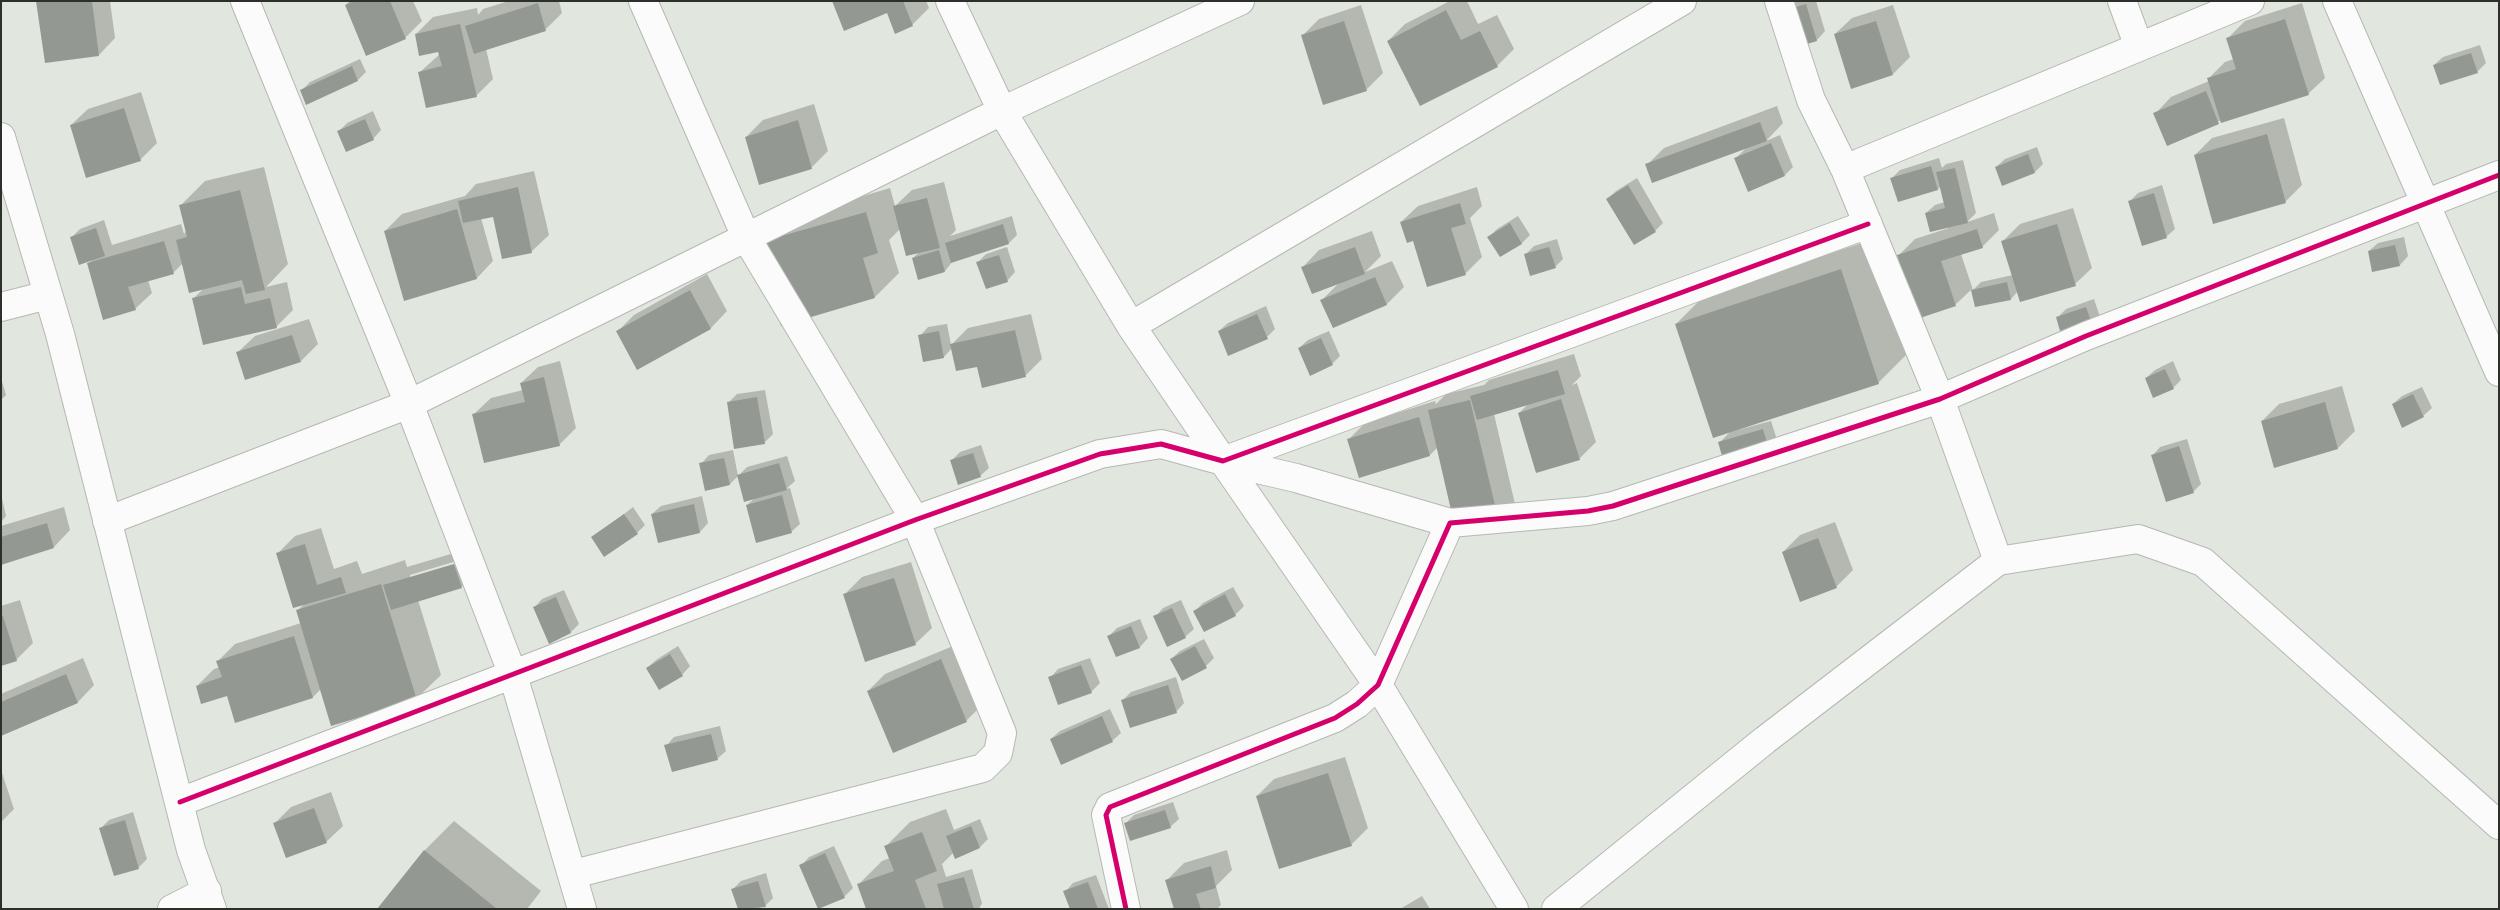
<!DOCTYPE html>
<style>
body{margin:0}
#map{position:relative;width:2500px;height:910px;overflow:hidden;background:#e1e6de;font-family:"Open Sans",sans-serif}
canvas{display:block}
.frame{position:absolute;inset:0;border:2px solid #2c2f2a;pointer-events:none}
</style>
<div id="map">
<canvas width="2500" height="910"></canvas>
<div class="frame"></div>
</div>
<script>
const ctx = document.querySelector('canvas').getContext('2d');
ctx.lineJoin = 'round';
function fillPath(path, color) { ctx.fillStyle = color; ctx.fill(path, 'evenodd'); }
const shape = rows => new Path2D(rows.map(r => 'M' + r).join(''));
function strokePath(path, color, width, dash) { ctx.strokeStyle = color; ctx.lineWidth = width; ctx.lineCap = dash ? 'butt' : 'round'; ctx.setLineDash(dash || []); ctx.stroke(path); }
fillPath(shape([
 [37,1,110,1,115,38,99,55],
 [350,1,413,1,422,21,405,38,346,5],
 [509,1,559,1,562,13,546,29,486,49,493,79,476,96,420,72,440,54,439,50,416,34,433,17,477,8,478,15,483,9],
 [833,1,926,1,929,8,912,25,888,12],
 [1450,1,1467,1,1478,24,1497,15,1514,49,1497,66,1388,41,1405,24],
 [1797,1,1816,1,1825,31,1817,40,1795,47,1792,3],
 [2302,3,2325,78,2308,94,2222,120,2168,144,2155,114,2171,97,2209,81,2209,78,2225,62,2234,59,2228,38,2245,21],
 [1361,5,1383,73,1366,90,1302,36,1319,19],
 [1893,5,1910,57,1893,74,1852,87,1835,34,1852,18],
 [2480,45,2486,63,2477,72,2434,65,2443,57],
 [360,59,366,72,358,80,307,103,301,91,310,82],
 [141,92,157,143,140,160,71,125,88,109],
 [814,104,828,151,811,168,746,137,763,120],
 [1777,106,1783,123,1766,141,1780,135,1793,167,1785,175,1749,190,1736,158,1746,148,1647,165,1664,148],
 [373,111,381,130,373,139,338,132,347,123],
 [2284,118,2302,185,2285,202,2195,155,2212,138],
 [2037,147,2043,164,2035,172,1996,167,2005,159],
 [1939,158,1942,168,1946,164,1963,160,1976,213,1967,222,1994,213,1999,230,1982,247,1961,254,1973,290,1981,282,2013,275,2003,241,2020,224,2073,208,2092,268,2075,284,2018,291,2011,299,1976,305,1972,289,1955,305,1898,256,1915,239,1949,228,1926,213,1935,205,1945,202,1941,186,1938,189,1899,200,1892,178,1900,170],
 [264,167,288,264,266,287,287,282,293,310,274,329,193,299,204,288,183,263,173,273,148,280,152,293,135,309,88,264,93,259,72,237,80,229,104,220,112,245,181,224,184,234,187,230,181,205,205,181],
 [534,171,549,235,532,251,503,258,494,215,481,218,493,261,477,278,385,231,402,214,465,196,476,184],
 [1637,178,1663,223,1655,231,1607,199,1616,191],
 [944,182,956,230,950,236,1012,216,1017,235,1009,243,953,261,945,271,919,278,913,258,920,251,900,229,889,240,899,273,875,297,759,244,783,220,890,188,895,206,912,190],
 [2162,185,2175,229,2166,237,2129,202,2138,193],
 [1477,187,1482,206,1470,218,1482,257,1465,274,1413,240,1401,222,1418,206],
 [1518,216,1530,235,1522,243,1500,256,1489,237,1497,229],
 [1372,231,1381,256,1365,272,1392,261,1404,287,1387,304,1333,326,1322,300,1340,282,1303,267,1319,250],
 [2404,237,2408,256,2400,265,2373,271,2369,251,2378,243],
 [1557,239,1563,259,1555,267,1525,255,1534,246],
 [1871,240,1908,353,1878,383,1676,324,1706,294],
 [1007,247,1015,272,1007,281,978,262,986,254],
 [707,274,727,311,711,328,638,369,617,332,634,315],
 [2094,299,2100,317,2092,326,2057,318,2066,309],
 [1266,306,1275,329,1267,337,1219,331,1228,323],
 [1031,314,1042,359,1025,376,978,365,952,348,944,357,924,360,920,336,928,327,947,324,951,345,968,328],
 [309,319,318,344,301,361,238,352,255,336],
 [1329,331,1340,356,1332,364,1299,348,1308,340],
 [1574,354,1581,376,1572,385,1577,383,1596,442,1579,459,1519,413,1528,404,1494,414,1515,504,1498,521,1438,447,1430,455,1359,477,1348,440,1365,423,1435,401,1436,404,1446,394,1484,385,1489,380],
 [560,361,576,428,559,445,474,414,491,398,523,390,521,383,538,367],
 [2173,361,2181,380,2173,388,2146,378,2155,370],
 [1,378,6,395,1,400],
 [2342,386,2355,431,2338,448,2275,466,2262,421,2279,404],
 [2422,387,2432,408,2423,416,2393,404,2402,396],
 [765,390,773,434,764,443,728,403,737,394],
 [1771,421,1779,446,1719,443,1730,432],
 [2187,439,2201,484,2193,492,2152,456,2160,447],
 [981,445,989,468,980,476,951,461,960,452],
 [733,450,738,476,730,484,706,489,701,464,709,455],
 [787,456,795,481,786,489,790,488,800,524,791,532,747,505,755,498,738,476,747,467],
 [1,494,6,516,1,522],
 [702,496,708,523,700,532,652,514,661,506],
 [64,507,70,530,54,547,1,563,1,526],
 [633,507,645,525,637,533,593,538],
 [1835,522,1853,570,1836,587,1783,552,1800,535],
 [321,528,334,569,357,561,362,574,405,560,407,567,471,548,478,571,461,587,418,600,441,675,416,699,321,689,313,697,236,721,228,694,197,686,214,669,220,667,218,661,235,644,301,623,297,611,304,604,278,553,295,536],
 [460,560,460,563,410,578,410,575],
 [911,562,932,628,915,644,845,594,862,577],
 [1233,587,1244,606,1235,615,1205,631,1195,611,1203,603],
 [564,590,579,624,571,632,550,642,534,608,542,599],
 [20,600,33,643,16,660,1,665,1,606],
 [1181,600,1194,629,1185,637,1155,617,1163,608],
 [1140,619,1148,638,1140,647,1117,656,1109,636,1117,628],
 [1204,639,1214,658,1206,666,1171,659,1180,651],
 [958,644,983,704,966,721,894,752,868,691,885,674],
 [678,646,690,666,682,675,647,668,656,660],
 [83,658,94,685,78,702,1,734,1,694],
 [1090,658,1100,683,1091,692,1050,678,1058,669],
 [1176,677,1184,703,1176,712,1123,700,1131,692],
 [1110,709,1121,733,1112,741,1051,739,1060,731],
 [720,726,726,751,717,759,666,746,674,737],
 [1345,757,1368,828,1351,845,1257,796,1274,779],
 [1,770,14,809,1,822],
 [331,792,343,826,326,842,274,824,291,807],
 [1173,802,1179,819,1170,827,1126,823,1134,815],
 [946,809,954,830,980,819,988,839,980,847,954,852,942,864,946,877,972,869,982,903,979,909,867,909,858,885,882,861,890,858,886,846,910,822],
 [133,812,147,859,138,868,101,828,109,820],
 [454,821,541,891,527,909,378,909,424,851],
 [834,846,853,888,844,897,801,866,809,857],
 [1227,850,1232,870,1216,886,1221,905,1217,909,1175,909,1167,880,1184,863],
 [766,873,773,898,765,906,756,909,739,909,733,889,741,881],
 [1096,875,1109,909,1071,909,1065,892,1073,883],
 [1422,896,1430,909,1400,909]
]), '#0003');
fillPath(shape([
 [36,1,92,1,99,56,45,63],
 [353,1,390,1,406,39,366,56,345,5],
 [832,1,903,1,913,26,895,34,887,13,844,31],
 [538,3,546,31,474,54,465,26],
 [1806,4,1817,41,1794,48,1783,11],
 [1446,10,1461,40,1480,31,1498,67,1420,106,1387,41],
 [2285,19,2309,95,2221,123,2207,78,2236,69,2226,38],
 [1344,21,1367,91,1323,105,1301,35],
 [1876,21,1893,75,1851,89,1834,34],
 [460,24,477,97,426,108,418,72,442,66,438,52,419,56,415,34],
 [2471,53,2478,73,2440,85,2433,65],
 [352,66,358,81,306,105,300,90],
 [2206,91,2219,124,2167,146,2153,113],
 [124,108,141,161,86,178,70,125],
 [365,119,374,140,346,152,337,131],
 [798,120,812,169,759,185,745,137],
 [1760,122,1767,141,1652,183,1645,164],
 [2267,134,2286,203,2213,224,2194,155],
 [1771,143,1785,176,1748,192,1734,158],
 [2028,154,2035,173,2002,186,1995,167],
 [1931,166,1938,190,1898,202,1890,178],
 [1955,168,1968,223,1930,232,1925,213,1945,208,1936,172],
 [1628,185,1656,232,1634,245,1606,199],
 [518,187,532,253,502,259,493,217,463,223,458,201],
 [240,190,265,290,246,294,242,280,189,293,176,240,187,237,179,205],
 [2154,193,2167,238,2142,246,2128,201],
 [927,198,940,248,906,256,893,206],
 [1460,203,1466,224,1451,228,1466,275,1427,287,1413,241,1407,243,1400,222],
 [457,209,477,279,404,301,384,231],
 [866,212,878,253,863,258,875,298,781,326,757,243],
 [1510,223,1522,244,1500,257,1487,237],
 [1003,224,1009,244,951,263,945,243],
 [2057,224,2076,286,2020,302,2001,241],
 [96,228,105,256,79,265,70,237],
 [1977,229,1983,248,1941,261,1956,306,1917,319,1897,255],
 [164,241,174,274,128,287,136,310,103,320,87,263],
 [2395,245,2400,266,2372,272,2368,251],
 [1355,247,1365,274,1312,294,1301,267],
 [1549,247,1556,268,1530,276,1524,254],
 [939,250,945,272,918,280,912,258],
 [999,255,1008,282,986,289,976,262],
 [1841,269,1879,384,1713,438,1675,324],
 [1375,277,1387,305,1333,328,1320,300],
 [2007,282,2011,300,1975,307,1971,290],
 [241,287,245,304,270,298,277,328,203,345,192,298],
 [690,290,711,329,637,370,616,331],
 [2086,307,2093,327,2062,338,2056,317],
 [1257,314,1268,339,1228,356,1218,331],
 [1015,330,1026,377,982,388,977,367,956,371,950,344],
 [939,331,944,358,923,362,918,335],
 [292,335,301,362,245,380,236,352],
 [1321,338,1333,365,1310,376,1298,348],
 [2165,369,2174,389,2153,398,2145,378],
 [1558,370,1565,394,1477,420,1470,396],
 [544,377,560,446,484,463,472,414,525,402,520,383],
 [2413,394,2424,417,2402,428,2392,404],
 [757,397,765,444,734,449,727,402],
 [1561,399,1580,460,1536,473,1518,413],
 [1470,400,1499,522,1456,532,1428,410],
 [2325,402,2338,449,2274,468,2261,421],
 [1419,417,1430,456,1359,478,1347,439],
 [1763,429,1771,456,1726,470,1718,442],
 [2179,446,2194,493,2166,502,2151,455],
 [973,453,981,477,958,485,950,460],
 [724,458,730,485,705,491,699,463],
 [779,463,787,490,744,502,737,475],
 [782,495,792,533,756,543,746,505],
 [694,504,700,533,658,543,651,514],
 [624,514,638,534,604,557,591,537],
 [47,523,54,548,1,565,1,537],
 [1818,538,1837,588,1800,602,1782,552],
 [305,544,317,585,341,577,346,593,293,608,276,553],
 [454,564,462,588,391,610,383,585],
 [894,578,916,645,865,662,843,594],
 [381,584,417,700,331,726,296,610],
 [1225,594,1236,616,1204,632,1193,611],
 [556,597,571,633,549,644,533,607],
 [1172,608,1186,638,1167,647,1153,616],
 [1,616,3,616,17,661,1,666],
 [1131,626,1140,648,1116,657,1107,636],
 [294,636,313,698,235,723,227,696,201,704,196,686,222,677,216,661],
 [1195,646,1207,668,1182,681,1170,659],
 [670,654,683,676,659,690,646,668],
 [941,659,967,722,893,753,867,691],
 [1081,665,1092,693,1058,705,1048,677],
 [66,674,78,703,1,736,1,702],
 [1168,685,1177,713,1130,728,1121,700],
 [1102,716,1113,742,1061,765,1050,739],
 [711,734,718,760,672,772,664,745],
 [1328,773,1352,846,1279,869,1256,796],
 [314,808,327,843,286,858,273,823],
 [1165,810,1171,828,1130,841,1124,823],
 [125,820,139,869,114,876,99,828],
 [971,826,980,848,955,859,946,836],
 [922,832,937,871,915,880,926,909,866,909,857,884,894,871,884,846],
 [424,850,497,909,377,909],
 [825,853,845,898,818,909,799,865],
 [1211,866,1216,888,1196,894,1201,909,1174,909,1165,880],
 [964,877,974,909,944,909,937,884],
 [758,881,766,907,738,909,731,889],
 [1088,882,1098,909,1070,909,1063,891]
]), '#949892');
const minor = shape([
 [245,1,409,404,513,675,582,909],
 [950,1,1002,111,1131,326,1223,461,1296,478,1450,523],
 [1779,1,1811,100,1845,169,1940,399,1998,561],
 [2122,1,2139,47],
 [2337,1,2499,372],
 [1,137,60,334,191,850,212,909],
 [1845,169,2250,1],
 [1,307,48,295],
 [1131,326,1682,1],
 [1223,461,1378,685,1514,909],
 [107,521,409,404,1002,111,1240,1],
 [180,802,915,520,1100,454,1161,444,1223,461,1868,224],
 [574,874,983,768,998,753,1002,733,915,520,746,237,643,1],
 [172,909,207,891],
 [1126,909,1106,815,1110,807,1335,718,1357,704,1378,685,1450,523,1588,511,1613,506,1940,399,2086,336,2499,175],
 [1556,909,1765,740,1998,561,2138,539,2203,562,2499,825]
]);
strokePath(minor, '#b5b8b3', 30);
strokePath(minor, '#fafbfa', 28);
strokePath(shape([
 [180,802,915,520,1100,454,1161,444,1223,461,1868,224],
 [1126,909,1106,815,1110,807,1335,718,1357,704,1378,685,1450,523,1588,511,1613,506,1940,399,2086,336,2499,175]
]), '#d6006c', 5);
</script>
